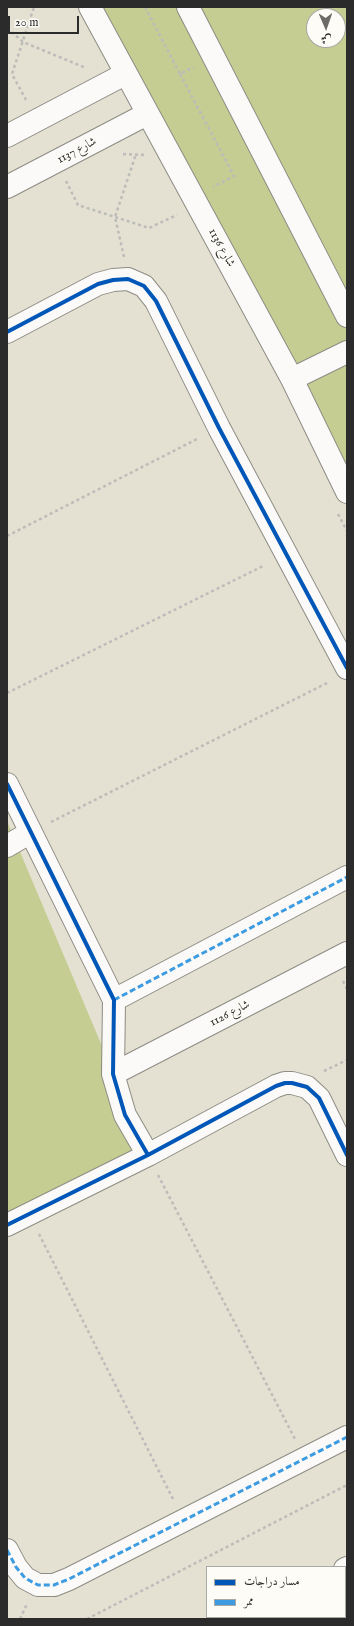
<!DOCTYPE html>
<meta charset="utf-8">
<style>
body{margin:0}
#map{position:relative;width:354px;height:1626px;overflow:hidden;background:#e4e1d2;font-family:"IM FELL English",Amiri,serif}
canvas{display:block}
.frame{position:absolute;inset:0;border:8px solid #2b2b2b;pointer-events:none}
.legend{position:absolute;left:206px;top:1566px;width:140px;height:52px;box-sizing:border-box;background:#fdfcf7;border:1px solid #a9a8a5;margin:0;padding:5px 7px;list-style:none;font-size:12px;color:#2b2b2b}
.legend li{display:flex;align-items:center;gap:8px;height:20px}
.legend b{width:20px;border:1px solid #a9a8a5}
.north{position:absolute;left:306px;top:8px;width:40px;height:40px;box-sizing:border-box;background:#fdfcf7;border:1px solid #a9a8a5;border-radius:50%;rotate:178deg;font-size:11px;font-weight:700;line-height:16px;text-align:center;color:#2b2b2b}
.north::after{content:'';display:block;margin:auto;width:14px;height:18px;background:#6c6b65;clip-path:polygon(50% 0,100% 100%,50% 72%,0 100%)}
.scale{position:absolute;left:8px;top:16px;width:71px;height:18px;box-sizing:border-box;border:2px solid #2b2b2b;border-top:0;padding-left:5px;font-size:12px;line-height:14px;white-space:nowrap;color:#2b2b2b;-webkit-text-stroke:3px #fdfcf7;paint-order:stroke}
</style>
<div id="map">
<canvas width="354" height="1626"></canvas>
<div class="frame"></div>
<ul class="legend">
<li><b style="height:5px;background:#0057b8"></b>مسار دراجات</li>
<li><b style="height:5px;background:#3d9ce1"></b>ممر</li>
</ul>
<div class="north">ش</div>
<div class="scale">20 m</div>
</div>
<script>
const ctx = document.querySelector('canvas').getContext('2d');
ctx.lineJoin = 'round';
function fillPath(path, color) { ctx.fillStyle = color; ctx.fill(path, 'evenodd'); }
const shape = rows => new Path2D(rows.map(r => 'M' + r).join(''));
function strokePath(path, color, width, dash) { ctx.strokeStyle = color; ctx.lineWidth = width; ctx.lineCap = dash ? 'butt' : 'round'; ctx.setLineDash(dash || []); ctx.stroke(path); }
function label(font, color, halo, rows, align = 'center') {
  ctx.font = font + ' "IM FELL English",Amiri,serif'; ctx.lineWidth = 3; ctx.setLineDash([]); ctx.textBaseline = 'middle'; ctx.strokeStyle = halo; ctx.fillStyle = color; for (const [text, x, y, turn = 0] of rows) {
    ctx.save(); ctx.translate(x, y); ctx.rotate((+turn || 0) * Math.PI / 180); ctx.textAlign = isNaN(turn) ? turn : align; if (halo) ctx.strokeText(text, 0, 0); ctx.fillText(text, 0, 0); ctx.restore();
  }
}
fillPath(shape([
 [87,7,347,7,347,503],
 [314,16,338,16,338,40,314,40],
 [7,821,148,1155,7,1229]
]), '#c6cd92');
const minor = shape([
 [90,7,292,379,347,492],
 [188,7,347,316],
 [7,136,125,74],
 [7,187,147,114],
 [7,332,98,284,113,280,128,279,144,286,156,301,219,428,347,668],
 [292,379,347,352],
 [7,784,114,1000,113,1074,125,1115,148,1155],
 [7,846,31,832],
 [114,1000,347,877],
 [113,1074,347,953],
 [7,1225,148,1155,276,1086,285,1083,292,1083,307,1087,319,1098,347,1155],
 [7,1550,16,1567,25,1578,38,1585,54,1585,69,1579,347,1437],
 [345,1569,347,1568],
 [345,1604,347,1603],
 [248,1619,252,1617],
 [317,1619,320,1617]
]);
strokePath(minor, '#8d8c84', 24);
strokePath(shape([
 [145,7,180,74,194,67],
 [7,28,23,42,86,68],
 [180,74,234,176,213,187],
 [26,100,12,74,34,7],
 [123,154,144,155],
 [66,181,78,205,149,228,177,215],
 [124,257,115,217,136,154],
 [338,514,347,531],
 [7,536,199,438],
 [7,693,265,565],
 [51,822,329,682],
 [343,981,347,989],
 [324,1071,347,1060],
 [158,1175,295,1439],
 [39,1234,174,1501],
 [20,1619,27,1604],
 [87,1619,347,1485]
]), '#bcbcb9', 2.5, [3, 3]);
strokePath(minor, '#fbfaf8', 22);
strokePath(shape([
 [114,1000,347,877],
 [7,1550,16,1567,25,1578,38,1585,54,1585,69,1579,347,1437]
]), '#3d9ce1', 3, [6, 3]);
strokePath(shape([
 [7,332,98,284,113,280,128,279,144,286,156,301,219,428,347,668],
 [7,784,114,1000,113,1074,125,1115,148,1155],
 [7,1225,148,1155,276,1086,285,1083,292,1083,307,1087,319,1098,347,1155]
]), '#0057b8', 4);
label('12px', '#2b2b2b', '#fdfcf7', [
 ["شارع 1137",77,151,-28],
 ["شارع 1136",221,248,61],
 ["شارع 1126",230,1014,-27]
]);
</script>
